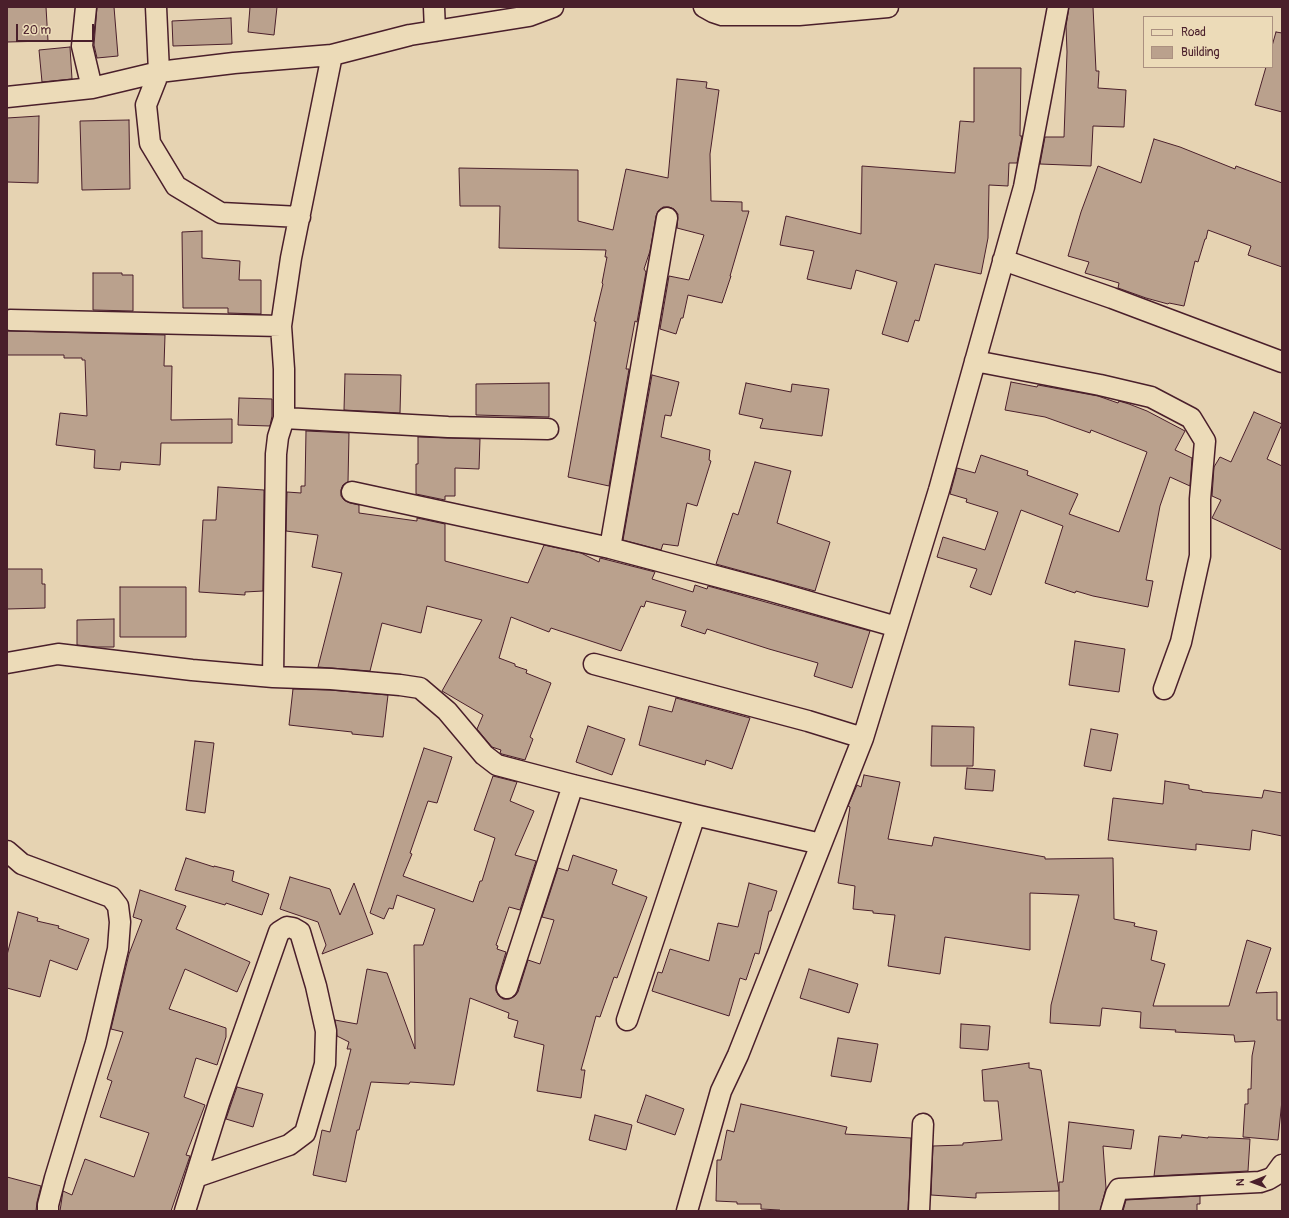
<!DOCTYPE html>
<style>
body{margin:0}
#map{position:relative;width:1289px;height:1218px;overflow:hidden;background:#e6d3b2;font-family:Pangolin,sans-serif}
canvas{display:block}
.frame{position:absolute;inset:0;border:8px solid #4a1f2b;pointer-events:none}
.legend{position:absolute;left:1143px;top:16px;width:130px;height:52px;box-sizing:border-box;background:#ecdbb8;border:1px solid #ab9080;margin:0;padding:5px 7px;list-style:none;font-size:12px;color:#4a1f2b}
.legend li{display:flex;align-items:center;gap:8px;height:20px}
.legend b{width:20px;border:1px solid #ab9080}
.north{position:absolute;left:1233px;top:1162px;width:40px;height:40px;-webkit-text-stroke:3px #ecdbb8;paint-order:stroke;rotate:269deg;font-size:11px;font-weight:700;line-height:16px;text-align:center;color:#4a1f2b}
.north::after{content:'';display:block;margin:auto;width:14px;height:18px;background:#4a1f2b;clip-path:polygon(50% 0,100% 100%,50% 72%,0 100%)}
.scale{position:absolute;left:16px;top:24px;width:78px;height:18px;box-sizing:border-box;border:2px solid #4a1f2b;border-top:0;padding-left:5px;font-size:12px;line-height:14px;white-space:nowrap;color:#4a1f2b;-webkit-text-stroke:3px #ecdbb8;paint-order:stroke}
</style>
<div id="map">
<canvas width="1289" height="1218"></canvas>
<div class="frame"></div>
<ul class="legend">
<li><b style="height:5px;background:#ecdbb8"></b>Road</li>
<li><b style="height:11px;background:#baa18d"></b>Building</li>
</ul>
<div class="north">N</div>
<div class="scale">20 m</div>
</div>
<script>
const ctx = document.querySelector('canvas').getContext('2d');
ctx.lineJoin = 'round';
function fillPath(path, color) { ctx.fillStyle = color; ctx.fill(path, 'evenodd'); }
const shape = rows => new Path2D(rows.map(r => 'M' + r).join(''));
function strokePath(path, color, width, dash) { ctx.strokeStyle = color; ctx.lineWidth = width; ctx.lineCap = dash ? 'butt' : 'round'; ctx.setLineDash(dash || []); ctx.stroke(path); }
const building = shape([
 [7,7,46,7,48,41,7,42,7,7],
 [97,7,114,7,118,56,97,58,94,45,97,7],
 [250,7,277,7,274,35,248,32,250,7],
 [1069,7,1093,7,1096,71,1099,71,1098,88,1126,90,1124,127,1093,126,1091,166,1040,164,1045,137,1064,137,1067,52,1066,26,1069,7],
 [231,18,232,44,173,46,172,21,231,18],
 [1276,32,1282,33,1282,112,1255,105,1266,67,1272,67,1272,46,1276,32],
 [70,47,72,79,42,82,39,50,70,47],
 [974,68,1021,68,1020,136,1022,136,1017,163,1009,163,1008,186,989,185,988,238,981,274,935,264,919,321,915,320,908,342,882,334,897,282,856,270,851,289,807,279,814,251,780,245,786,216,861,234,862,166,955,173,960,121,974,122,974,68],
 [677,79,707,82,706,88,719,90,710,154,711,201,742,202,742,211,749,211,730,276,731,276,722,303,688,295,683,318,681,318,676,334,660,329,669,276,689,280,704,235,677,228,678,214,674,209,669,207,663,207,658,211,656,216,650,251,644,269,646,272,637,322,635,321,626,369,629,369,609,486,568,477,596,322,594,321,603,284,602,283,607,257,605,257,606,250,499,248,500,206,460,206,459,168,578,170,578,221,613,230,626,169,668,178,677,79],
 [39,116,38,183,7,182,7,118,39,116],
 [129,120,130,189,82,190,80,121,129,120],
 [1154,139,1180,147,1235,169,1236,166,1282,183,1282,267,1248,255,1251,246,1208,230,1206,239,1205,239,1198,262,1195,261,1184,306,1169,303,1168,304,1146,298,1118,288,1119,283,1085,273,1089,262,1068,256,1081,212,1098,166,1141,183,1154,139],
 [202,231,202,258,240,261,239,280,261,280,261,314,228,313,228,308,183,308,182,232,202,231],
 [93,273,122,273,122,275,133,275,133,311,93,310,93,273],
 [7,331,165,335,164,366,172,366,171,420,232,419,232,443,161,443,160,465,121,462,120,470,94,468,95,450,56,445,60,413,87,416,85,360,82,360,82,358,64,358,64,355,7,355,7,331],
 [345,374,401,375,400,413,344,410,345,374],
 [652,375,679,382,671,416,665,415,661,437,710,450,709,460,711,461,697,506,687,503,678,546,663,544,661,550,623,540,652,375],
 [1011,382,1037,387,1038,385,1098,396,1118,403,1119,401,1129,404,1147,411,1185,431,1175,450,1192,458,1190,486,1170,477,1160,506,1146,580,1153,581,1148,607,1093,596,1076,591,1075,593,1045,583,1063,526,1021,510,991,595,970,587,977,569,937,557,943,537,985,550,998,512,966,502,967,499,950,494,957,468,975,473,981,455,1028,471,1027,475,1078,494,1069,514,1119,532,1147,452,1091,430,1090,433,1045,417,1005,410,1011,382],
 [549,383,549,417,476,415,476,384,549,383],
 [746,383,791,392,792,384,829,389,822,436,760,428,763,419,739,414,746,383],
 [239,398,272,399,272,416,270,426,238,425,239,398],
 [1254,412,1282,424,1267,459,1282,466,1282,550,1212,518,1221,500,1212,496,1214,467,1220,457,1231,462,1254,412],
 [306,431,349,433,348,482,343,485,341,490,341,496,344,500,350,503,359,505,359,513,417,521,417,518,445,524,445,561,528,583,544,545,581,553,599,562,600,558,655,572,652,579,693,592,695,585,707,589,708,586,870,631,852,688,814,676,818,663,769,649,707,629,705,634,681,626,686,611,646,601,644,607,641,606,621,651,551,628,549,632,511,617,499,658,515,664,515,666,527,670,526,673,551,683,530,737,533,739,525,760,502,754,500,753,501,750,492,747,477,729,483,715,442,691,482,620,427,606,421,633,382,623,370,671,318,667,342,573,312,567,318,535,286,531,287,492,301,493,301,486,305,486,306,431],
 [418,437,480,439,479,469,455,468,455,496,445,496,445,500,416,494,416,464,418,464,418,437],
 [755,462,791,471,777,523,830,542,815,591,716,564,733,513,738,515,755,462],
 [218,487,264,490,263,591,245,592,245,595,199,592,203,520,216,520,218,487],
 [7,569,42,569,42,584,45,584,45,608,7,609,7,569],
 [120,587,186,587,186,637,120,637,120,587],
 [114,619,114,647,97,647,77,645,77,620,114,619],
 [1075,641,1125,649,1119,692,1069,685,1075,641],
 [293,689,330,690,388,695,383,737,352,734,352,732,289,725,293,689],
 [676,698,750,718,732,769,706,760,705,765,639,745,649,706,672,712,676,698],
 [588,726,625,739,612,775,576,762,588,726],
 [932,726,974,727,973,766,931,766,932,726],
 [1091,729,1118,734,1111,771,1084,766,1091,729],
 [195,741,214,743,205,813,186,810,195,741],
 [424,748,452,757,437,803,428,801,410,853,412,854,403,876,473,902,480,881,482,881,495,838,474,830,493,776,517,782,510,801,534,811,515,855,536,861,520,910,509,907,496,945,498,946,497,949,506,952,496,985,496,991,499,996,503,999,509,999,515,996,518,992,528,960,540,964,554,920,542,917,558,868,568,871,573,855,617,870,612,884,647,897,617,978,614,977,600,1017,596,1016,581,1070,585,1070,581,1098,537,1091,544,1045,514,1037,518,1021,508,1018,509,1013,470,998,454,1085,410,1082,409,1084,371,1082,359,1130,357,1130,346,1182,313,1175,322,1130,330,1132,351,1049,347,1049,349,1042,337,1036,335,1020,357,1024,367,969,387,973,415,1049,414,945,423,945,435,909,397,895,393,909,389,908,384,919,370,913,424,748],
 [967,768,995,770,993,791,965,789,967,768],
 [864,775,900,782,888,839,932,846,934,837,1045,857,1045,859,1113,858,1114,919,1135,923,1134,926,1157,931,1151,960,1165,964,1153,1006,1229,1006,1247,940,1271,948,1256,993,1277,992,1277,1020,1282,1020,1282,1100,1278,1140,1243,1137,1245,1104,1248,1104,1248,1089,1251,1089,1252,1056,1255,1041,1235,1042,1234,1035,1175,1032,1176,1030,1140,1028,1141,1012,1102,1008,1100,1026,1050,1023,1051,1005,1079,895,1030,893,1030,950,945,937,940,974,888,966,895,915,873,913,873,911,853,909,855,886,838,883,850,807,848,806,857,785,861,787,864,775],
 [1165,781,1189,785,1189,789,1202,791,1202,792,1262,798,1264,790,1282,793,1282,836,1252,830,1250,850,1196,844,1196,850,1108,840,1113,798,1163,804,1165,781],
 [186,858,214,867,214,866,234,871,232,881,269,894,262,915,226,903,225,905,175,890,186,858],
 [290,877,330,889,340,915,354,883,373,934,322,954,326,945,318,922,280,909,290,877],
 [749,883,777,891,771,911,769,911,759,954,755,953,746,980,740,978,729,1016,652,991,658,972,662,973,670,949,709,961,718,923,738,927,749,883],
 [140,890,186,906,176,929,250,962,237,992,185,969,169,1009,226,1028,226,1037,217,1065,196,1058,184,1097,205,1105,186,1155,190,1156,171,1211,60,1211,63,1191,72,1195,85,1159,134,1177,149,1133,100,1117,112,1081,107,1079,123,1032,111,1029,129,954,142,920,133,917,140,890],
 [18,912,38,918,37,921,59,926,58,928,89,939,77,970,50,960,40,997,7,988,7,955,18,912],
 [809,969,858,984,849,1013,800,998,809,969],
 [961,1024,990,1026,988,1050,960,1048,961,1024],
 [838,1038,878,1044,871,1082,831,1076,838,1038],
 [1029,1063,1029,1068,1041,1070,1059,1191,976,1193,976,1198,931,1195,933,1146,963,1145,963,1143,1002,1140,998,1101,984,1101,982,1070,1029,1063],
 [237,1087,263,1094,253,1127,226,1119,237,1087],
 [646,1095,684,1109,675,1135,637,1122,646,1095],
 [741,1104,847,1127,845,1134,911,1138,908,1211,780,1211,780,1210,761,1209,761,1204,737,1204,737,1202,716,1201,717,1160,721,1160,727,1130,734,1132,741,1104],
 [595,1115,632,1125,626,1150,589,1140,595,1115],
 [1069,1122,1134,1130,1131,1149,1103,1146,1106,1188,1100,1211,1059,1211,1059,1182,1063,1182,1069,1122],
 [1182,1135,1208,1138,1208,1137,1250,1139,1248,1171,1154,1176,1159,1136,1181,1138,1182,1135],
 [7,1177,41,1186,37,1202,36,1211,7,1211,7,1177],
 [1200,1196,1200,1204,1197,1204,1197,1211,1123,1211,1126,1200,1200,1196]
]);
fillPath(building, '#baa18d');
strokePath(building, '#4a1f2b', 1);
const street = shape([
 [86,7,82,46,92,88,159,72,234,63,332,55,410,35,529,16,553,7],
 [156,7,159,72,146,105,150,143,176,186,221,213,300,217],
 [434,7,435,31],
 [704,7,713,12,722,15,799,15,888,7],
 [332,55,291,258,281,326,284,369,284,418,278,437,276,454,273,677,331,679,400,685,420,688,447,711,484,755,497,765,573,785,695,815,821,844],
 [7,97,92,88],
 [1003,260,1112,298,1282,362],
 [10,320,281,326],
 [975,361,1100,385,1151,397,1191,418,1205,441,1200,499,1200,556,1181,642,1164,689],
 [284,418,448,427,548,429],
 [352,492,610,548,768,590,897,627],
 [610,548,667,218],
 [7,663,58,654,192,670,273,677],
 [594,664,808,721,863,738],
 [7,851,22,864,111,897,118,906,120,922,118,949,96,1043,55,1178,48,1205,48,1211],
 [507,988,573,785],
 [627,1020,695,815],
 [185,1211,219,1103,279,932,287,927,293,928,300,932,316,986,326,1031,325,1064,305,1133,289,1145,196,1177],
 [687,1211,721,1091,738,1055,863,738,939,490,1024,187,1058,7],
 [919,1211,923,1124],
 [1111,1211,1116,1194,1119,1189,1260,1182,1269,1179,1274,1176,1282,1165]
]);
strokePath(street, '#4a1f2b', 23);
strokePath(street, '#ecdbb8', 20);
</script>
